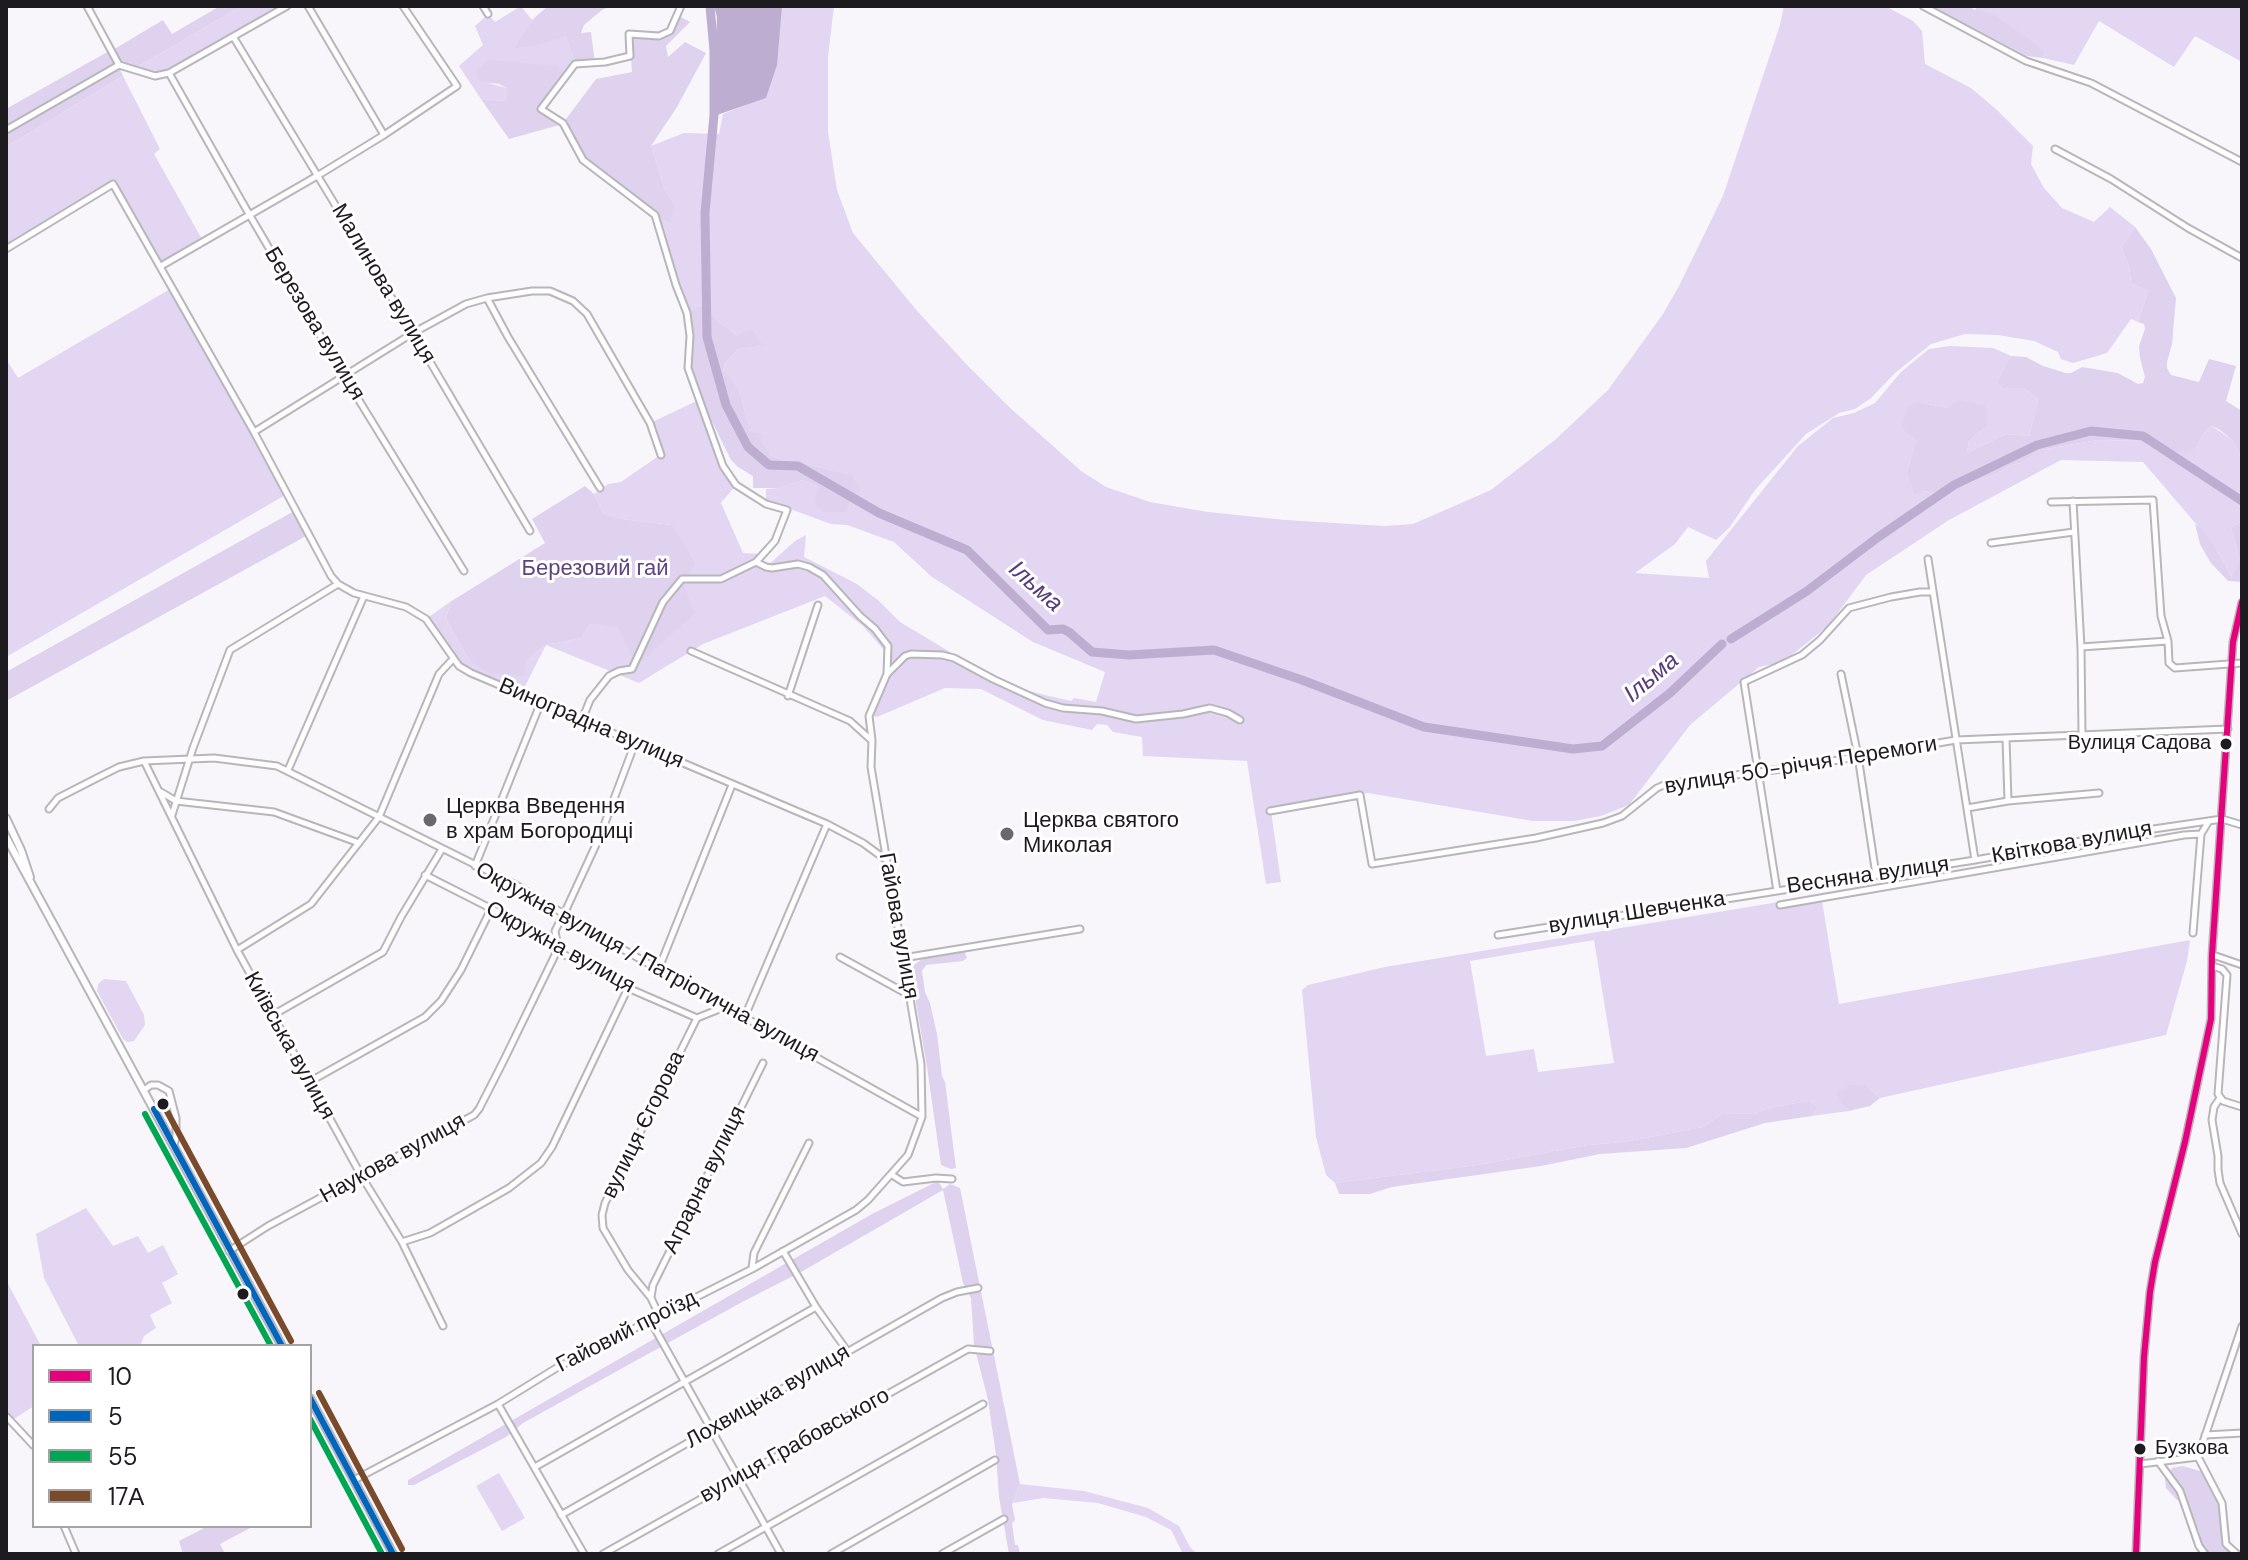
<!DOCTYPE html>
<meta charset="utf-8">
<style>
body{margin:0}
#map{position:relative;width:2248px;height:1560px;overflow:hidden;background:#f8f6fb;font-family:"DM Sans",sans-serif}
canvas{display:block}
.frame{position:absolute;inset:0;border:8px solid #1d1a20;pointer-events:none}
.legend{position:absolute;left:32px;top:1344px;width:280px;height:184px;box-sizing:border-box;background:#fff;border:2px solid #a5a3a6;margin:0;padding:10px 14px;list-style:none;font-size:24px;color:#1d1a20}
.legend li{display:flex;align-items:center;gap:16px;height:40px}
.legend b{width:40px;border:2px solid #a5a3a6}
</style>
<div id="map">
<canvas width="2248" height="1560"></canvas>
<div class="frame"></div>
<ul class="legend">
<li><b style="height:10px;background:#e5007d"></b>10</li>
<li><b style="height:10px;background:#0065bd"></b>5</li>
<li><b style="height:10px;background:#00a651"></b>55</li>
<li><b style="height:10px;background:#7a4b2a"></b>17А</li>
</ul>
</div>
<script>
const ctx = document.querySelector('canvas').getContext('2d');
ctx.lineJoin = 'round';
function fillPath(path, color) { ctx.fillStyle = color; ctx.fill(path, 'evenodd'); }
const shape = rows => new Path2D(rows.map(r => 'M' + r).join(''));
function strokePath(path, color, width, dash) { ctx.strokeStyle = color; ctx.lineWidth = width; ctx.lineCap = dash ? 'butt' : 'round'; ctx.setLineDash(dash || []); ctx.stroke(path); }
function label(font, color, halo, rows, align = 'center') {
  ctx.font = font + ' "DM Sans",sans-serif'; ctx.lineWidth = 6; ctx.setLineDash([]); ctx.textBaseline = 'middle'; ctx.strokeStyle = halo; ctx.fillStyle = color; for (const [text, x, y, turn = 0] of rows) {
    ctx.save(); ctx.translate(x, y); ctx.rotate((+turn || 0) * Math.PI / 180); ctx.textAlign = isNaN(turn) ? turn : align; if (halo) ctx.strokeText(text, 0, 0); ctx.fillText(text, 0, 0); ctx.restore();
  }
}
fillPath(shape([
 [242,6,287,6,169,73,155,76,132,70],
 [521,6,532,20,515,47,566,36,575,64,566,75,476,71,480,81,507,88,505,101,481,99,459,66,483,45,475,26,488,14,495,22],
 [779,6,834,6,828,57,828,132,837,190,853,233,918,312,970,368,1008,406,1081,471,1106,487,1150,502,1208,512,1285,520,1384,526,1413,524,1491,490,1556,439,1608,390,1663,314,1679,286,1723,196,1780,25,1784,6,1885,6,1913,21,1922,31,1925,64,1971,88,1998,111,2033,146,2031,164,2044,188,2062,208,2094,222,2110,207,2135,227,2121,247,2129,265,2131,283,2148,291,2138,322,2131,319,2107,353,2073,363,2061,359,2058,352,2034,341,1998,335,1965,334,1931,344,1895,373,1871,398,1855,409,1839,413,1806,434,1755,490,1729,528,1716,540,1688,527,1675,544,1635,573,1709,578,1706,561,1798,446,1833,418,1854,413,1875,403,1901,372,1929,349,1950,346,1993,348,2011,356,1996,382,2002,388,2023,388,2038,399,2029,436,2006,434,1967,453,1969,441,1987,426,1947,408,1919,402,1916,440,1907,472,1922,491,1938,493,1996,474,2011,465,2021,463,2040,450,2098,440,2144,441,2151,448,2158,451,2160,447,2170,449,2198,444,2205,432,2212,426,2232,440,2242,456,2242,521,2231,527,2239,558,2235,570,2231,576,2215,546,2143,462,2061,460,1949,520,1866,575,1828,626,1783,662,1759,667,1690,725,1629,805,1601,816,1574,821,1533,821,1368,793,1271,811,1281,882,1266,884,1247,761,1143,756,1142,737,1113,732,1107,725,1097,724,1092,730,1043,720,981,689,945,688,877,717,866,714,885,672,884,650,863,626,825,596,703,644,639,683,546,645,521,694,459,666,426,619,450,602,446,619,469,660,526,661,546,645,581,638,590,624,617,625,636,665,684,586,672,525,621,519,603,513,594,494,608,484,621,482,660,455,650,423,701,399,725,468,736,485,721,503,743,553,762,554,756,562,766,567,795,541,806,535,804,557,857,584,879,601,900,622,980,670,1025,690,1049,696,1071,701,1074,698,1096,702,1105,672,1033,642,932,577,894,542,847,525,831,524,790,509,787,510,766,504,766,489,779,488,802,480,817,486,850,475,803,463,787,462,770,455,750,433,739,389,723,372,725,363,738,349,762,346,737,336,699,305,687,313,655,215,675,206,665,190,651,146,684,133,719,134,723,114,748,104,760,95,779,43],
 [1977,6,2242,6,2242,62,2195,36,2174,67,2099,21,2074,65,2043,58,2045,51,1975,10],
 [123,76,160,149,154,154,203,241,161,266,112,184,6,246,6,147],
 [172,288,287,494,6,657,6,359,18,378],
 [1821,895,1839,1004,2190,940,2187,961,2166,1035,1880,1098,1867,1086,1840,1103,1849,1111,1812,1116,1816,1110,1816,1105,1808,1101,1773,1107,1753,1114,1724,1113,1703,1127,1624,1142,1588,1145,1477,1165,1335,1183,1326,1175,1316,1137,1302,990,1308,985,1385,967],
 [1594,940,1614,1063,1538,1072,1534,1049,1486,1056,1470,961],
 [104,979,126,981,144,1015,145,1025,134,1041,127,1042,123,1039,97,991,98,984],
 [86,1208,113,1246,138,1236,148,1253,163,1245,178,1274,162,1283,172,1303,150,1315,156,1328,144,1336,140,1346,79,1346,44,1278,36,1234],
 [6,1280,41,1346,34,1346,34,1406,6,1424],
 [499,1473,525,1518,502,1531,476,1486],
 [1020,1484,1084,1491,1148,1508,1179,1526,1190,1547,1197,1554,1183,1554,1171,1530,1146,1517,1098,1503,1043,1498,1013,1503]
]), '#e2d6f2');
fillPath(shape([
 [220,6,242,6,132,70,119,67,123,76,6,147,8,128,6,109,109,51,111,51,163,20,172,34],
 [548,6,611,6,602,10,584,25,581,33,591,32,595,63,575,64,566,36,538,45,514,48,532,20],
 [1932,6,1967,6,1975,10,1993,14,2045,51,2043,58,2027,56],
 [677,15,690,22,666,46,668,57,685,42,706,53,677,107,651,146,665,190,675,206,670,223,655,215,583,160,563,124,509,139,481,99,505,101,507,88,499,84,480,82,476,71,488,60,557,66,566,75,542,109,563,123,596,79,632,72,629,34,659,36,670,30],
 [2135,227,2151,249,2176,298,2172,344,2167,362,2167,368,2171,375,2199,382,2209,359,2236,366,2226,401,2242,411,2242,456,2232,440,2220,430,2212,426,2205,432,2198,444,2191,451,2184,454,2165,447,2160,447,2159,451,2151,448,2144,441,2098,440,2040,450,2021,463,2011,465,1996,474,1938,493,1923,491,1915,494,1907,472,1916,440,1902,428,1907,407,1919,402,1947,408,1962,400,1985,406,1987,426,1969,441,1967,453,2006,434,2029,436,2038,399,2023,388,2002,388,1996,382,2011,356,2026,357,2043,366,2066,373,2071,373,2082,367,2118,373,2138,384,2143,383,2145,377,2140,358,2139,346,2145,329,2144,324,2138,322,2148,291,2131,283,2129,265,2121,247],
 [699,305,737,336,751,329,763,346,738,349,725,363,723,371,739,389,750,432,762,434,761,442,770,455,787,462,803,463,851,475,860,489,849,501,847,512,823,512,815,503,817,486,802,480,779,488,753,488,753,476,738,467,731,460,701,399,688,368,687,313],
 [585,486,594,494,603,513,621,519,672,525,695,563,684,586,695,613,636,666,617,626,590,624,581,638,546,645,526,661,524,676,489,673,469,660,446,619,450,602,545,543,532,519],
 [296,510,308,535,6,701,6,672],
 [2242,521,2242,582,2228,581,2210,562,2200,544,2195,524,2202,529,2215,546,2231,576,2235,570,2239,558,2231,527],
 [965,952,967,958,963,961,926,965,922,971,925,992,930,1003,937,1034,942,1076,945,1082,956,1168,951,1169,941,1165,927,1067,910,968,922,959],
 [1850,1085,1867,1086,1880,1098,1870,1106,1849,1111,1840,1103,1836,1093],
 [1808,1101,1816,1105,1816,1110,1812,1116,1765,1123,1686,1148,1600,1154,1541,1166,1392,1187,1370,1194,1339,1194,1335,1183,1477,1165,1588,1145,1624,1142,1703,1127,1724,1113,1753,1114,1773,1107],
 [938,1181,943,1189,950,1184,960,1188,1020,1484,1012,1505,1015,1520,1012,1523,1015,1545,1018,1545,1020,1554,1009,1554,999,1497,996,1455,988,1400,974,1345,971,1298,963,1283,943,1190,801,1272,744,1301,523,1423,506,1437,414,1485,408,1485,408,1480,872,1214],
 [2183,1466,2203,1472,2212,1488,2221,1513,2221,1540,2234,1554,2211,1554,2201,1543,2199,1531,2186,1505,2176,1499,2166,1488,2165,1479,2172,1468],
 [208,1526,254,1526,220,1544,225,1554,183,1554,179,1541]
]), '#dfd2ef');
fillPath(shape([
 [714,6,782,6,777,65,766,98,717,115,715,73,717,17]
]), '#bdaed1');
strokePath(shape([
 [710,6,714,50,714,115,705,213,707,337,726,405,748,447,769,465,798,466,879,513,967,550,1048,630,1063,629,1069,632,1092,652,1129,655,1214,650,1302,680,1424,727,1573,749,1602,746,1670,693,1722,644],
 [1731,639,1807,591,1877,538,1954,485,2037,445,2091,431,2143,436,2242,501]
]), '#bdaed1', 9);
const minor = shape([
 [87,6,119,65],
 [308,6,384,135],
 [483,6,488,14],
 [681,6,670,31,659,36,629,34,630,56,605,62,575,64,541,109,563,123,583,160,655,215,676,285,687,313,690,336,688,368,723,466,736,485,766,504,787,510,775,541,756,562,766,567,772,568,798,564,809,567,823,575,860,616,875,629,888,646,887,673],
 [1923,6,2026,61,2091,83,2242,162],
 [234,38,413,333,530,531],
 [119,65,155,76,169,73,287,6],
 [169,73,249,214,344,376,464,571],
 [6,130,119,65],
 [2055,149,2111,179,2188,228,2242,258],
 [6,249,113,184,254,432,331,576,338,584,354,593,406,607,426,619,459,666,471,673,827,824,863,843,885,859],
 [161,266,317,176,384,135,457,86,403,6],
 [487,298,508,337,600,488],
 [254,432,413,333,466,304,487,298,532,291,550,291,573,301,587,314,650,423,661,455],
 [2073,501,2081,647,2082,735],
 [2051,502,2153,500,2161,616,2168,641,2081,647],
 [1991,543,2074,532],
 [1928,559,1975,860],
 [1933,592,1920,592,1891,597,1849,608,1820,640,1802,655,1744,682,1777,891,1975,860,2126,833,2222,819,2242,825],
 [2168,641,2169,663,2175,668,2242,663],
 [691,651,850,721,871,740],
 [1841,674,1858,756,1876,875],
 [788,696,818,605],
 [582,720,590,700,609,676,619,671,632,669,663,602,682,579,721,579,756,562],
 [2006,738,2008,801],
 [144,761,237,950,362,1177,402,1242,443,1326],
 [288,770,364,596],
 [161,792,176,801,274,812,359,843],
 [1967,808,2008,801,2099,793],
 [49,809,58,798,97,778,119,767,144,761,214,758,277,766,518,886,608,941,921,1116],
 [1270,811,1360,795,1372,864,1536,838,1603,823,1622,816,1657,788,1666,784,1797,767,1956,740,2228,729],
 [172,815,193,748,230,650,338,584],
 [475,866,541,702],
 [425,875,557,942,561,953,628,988,697,1018],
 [1780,905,2184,835,2201,834],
 [564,914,600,836,635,743],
 [2193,933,2201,834,2209,821],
 [1498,935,1777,891],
 [237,950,311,904,379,817,439,674,453,659],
 [2213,955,2242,965],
 [840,957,909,995],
 [903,958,1080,929],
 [2212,966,2222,969,2227,975,2218,1094,2223,1101,2242,1107],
 [659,968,732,785],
 [273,1015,383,952,401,917,442,849],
 [745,1016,827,824],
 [309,1082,425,1017,441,1001,461,970,491,909],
 [144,1090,151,1085,158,1085,169,1091,176,1118,176,1137,174,1146],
 [2220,1098,2214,1107,2212,1120,2218,1156,2218,1170,2220,1183,2242,1234],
 [892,1175,903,1182,936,1178,952,1179],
 [402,1242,430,1233,467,1212,509,1188,541,1163,552,1147,628,988],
 [229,1251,268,1226,474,1115,479,1109,503,1062,555,955,557,942,555,931,561,919],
 [783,1251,816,1307,848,1352],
 [752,1268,754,1253,809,1143],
 [651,1297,653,1285,763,1063],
 [659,1315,651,1298,628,1270,603,1228,602,1215,605,1203,697,1018,717,1010,722,1004],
 [650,1320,781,1554],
 [498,1404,584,1554],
 [6,1416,34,1446],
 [2205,1435,2242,1433],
 [2158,1461,2180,1491,2199,1546,2205,1554],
 [2140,1464,2198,1457],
 [535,1467,816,1307],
 [354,1480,498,1404,558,1367,752,1269,856,1210,868,1200,908,1155,922,1117,921,1064,871,767,872,740,869,716,887,674,905,656,911,654,942,655,954,658,993,679,1045,703,1063,708,1102,711,1136,719,1183,714,1210,708,1228,713,1240,720],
 [561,1515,942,1298,957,1292,978,1288],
 [64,1526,76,1554],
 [603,1554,968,1349,990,1351],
 [718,1554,983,1404],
 [831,1554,995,1460],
 [942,1554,1004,1519],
 [2136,1554,2144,1357,2150,1292,2155,1262,2185,1142,2211,1019,2212,955,2233,642,2242,602],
 [2237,1554,2226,1544,2222,1503,2198,1457,2242,1326]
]);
const major = shape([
 [6,818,21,850,30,877],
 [6,837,282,1346],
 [310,1398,393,1554]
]);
strokePath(minor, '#b8b5bb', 9);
strokePath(major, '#b8b5bb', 10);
strokePath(minor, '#fefefe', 5);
strokePath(major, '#fefefe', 6);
strokePath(shape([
 [2136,1554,2144,1357,2150,1292,2155,1262,2185,1142,2211,1019,2212,955,2233,642,2242,602]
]), '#e5007d', 6);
strokePath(shape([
 [154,1109,282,1346],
 [310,1398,393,1554]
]), '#0065bd', 6);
strokePath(shape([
 [145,1114,271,1346],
 [310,1419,382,1554]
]), '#00a651', 6);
strokePath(shape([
 [163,1104,291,1341],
 [319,1393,402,1549]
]), '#7a4b2a', 6);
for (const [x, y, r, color] of [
 [2226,744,7,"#1d1a20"],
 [430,820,8,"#6a676d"],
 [1007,834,8,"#6a676d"],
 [163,1104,7,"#1d1a20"],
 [243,1294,7,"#1d1a20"],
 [2140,1449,7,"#1d1a20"]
]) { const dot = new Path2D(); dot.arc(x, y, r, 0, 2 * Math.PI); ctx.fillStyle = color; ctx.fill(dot); strokePath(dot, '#fff', 3); }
label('20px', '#1d1a20', '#fff', [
 ["Вулиця Садова",2211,744],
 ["Бузкова",2155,1449,"left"]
], 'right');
label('22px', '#1d1a20', '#fff', [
 ["Малинова вулиця",383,284,59],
 ["Березова вулиця",314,324,59],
 ["Виноградна вулиця",591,724,23],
 ["вулиця 50-річчя Перемоги",1801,766,-9],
 ["Квіткова вулиця",2072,843,-10],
 ["Весняна вулиця",1868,876,-8],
 ["вулиця Шевченка",1637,913,-9],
 ["Гайова вулиця",898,926,80],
 ["Окружна вулиця",560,948,29],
 ["Окружна вулиця / Патріотична вулиця",647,963,29],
 ["Київська вулиця",289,1046,61],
 ["вулиця Єгорова",644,1125,-64],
 ["Наукова вулиця",393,1159,-29],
 ["Аграрна вулиця",705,1180,-64],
 ["Гайовий проїзд",627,1332,-27],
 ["Лохвицька вулиця",768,1397,-30],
 ["вулиця Грабовського",795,1446,-29]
]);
label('22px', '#604280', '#fff', [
 ["Березовий гай",595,569]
]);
label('22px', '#1d1a20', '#fff', [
 ["Церква Введення",446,807],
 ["в храм Богородиці",446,832],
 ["Церква святого",1023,821],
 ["Миколая",1023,846]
], 'left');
label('italic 24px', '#593b78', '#fff', [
 ["Ільма",1035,587,42],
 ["Ільма",1652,678,-40]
]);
</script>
